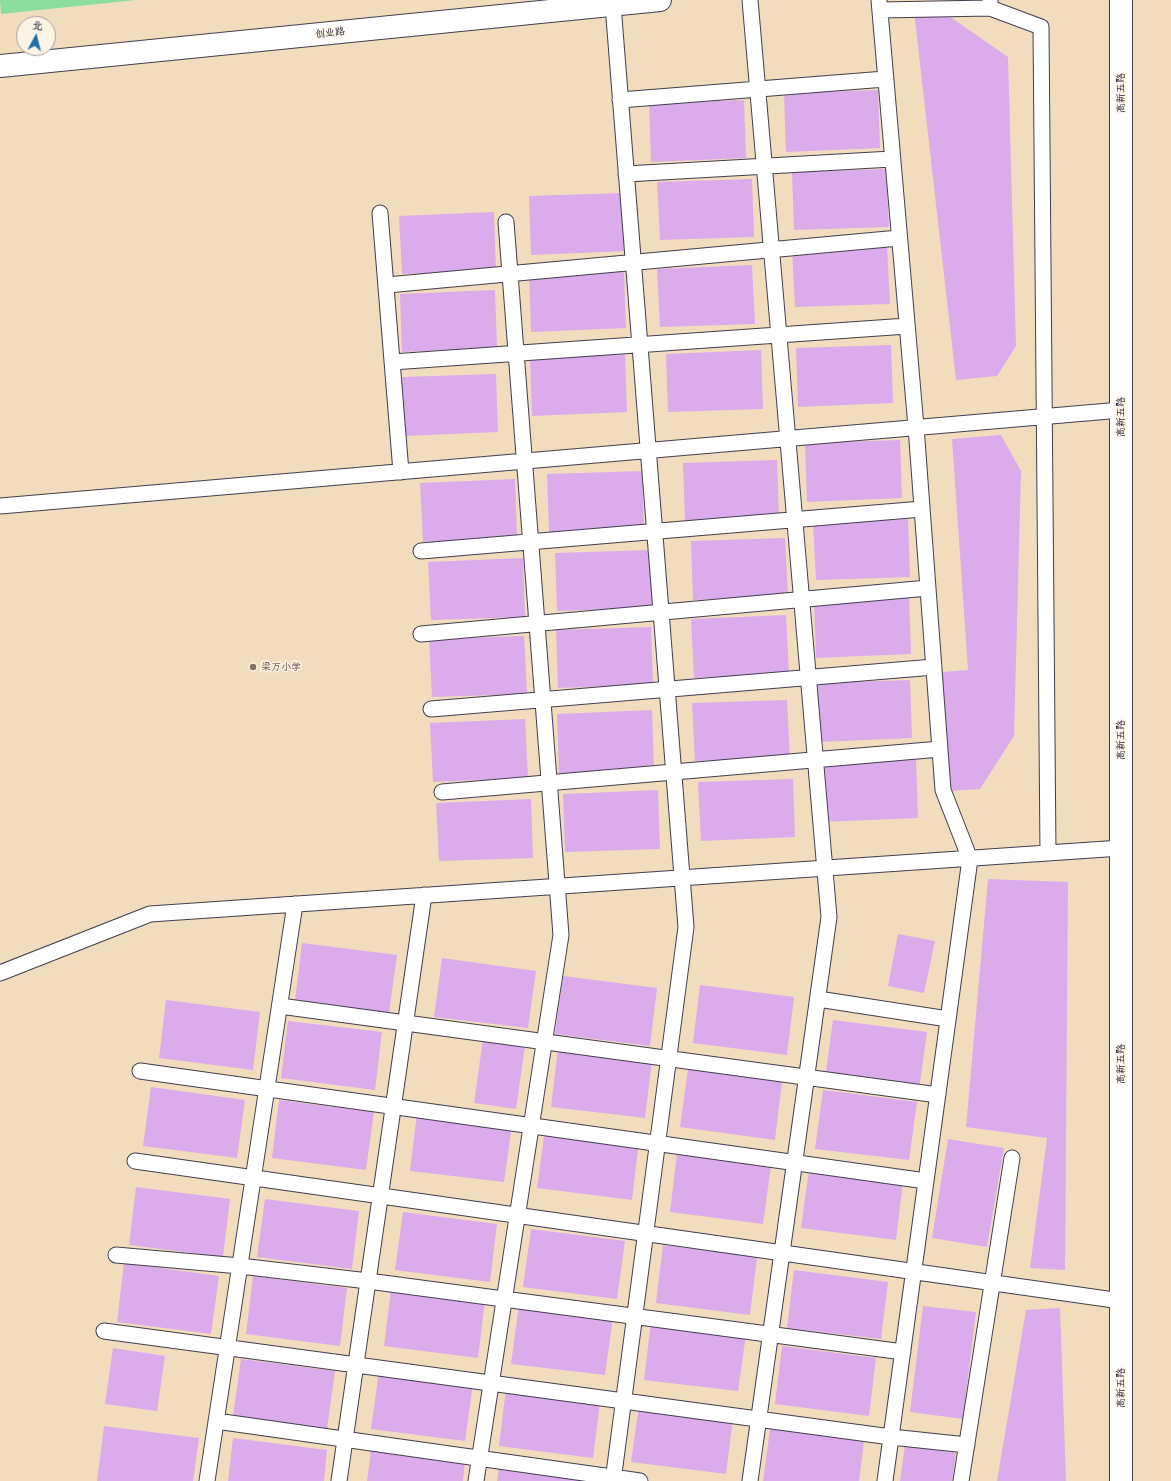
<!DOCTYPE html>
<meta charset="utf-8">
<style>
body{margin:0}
#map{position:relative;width:1171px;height:1481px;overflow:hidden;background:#f1ddbd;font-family:Delius,"LXGW WenKai TC",sans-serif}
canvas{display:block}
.north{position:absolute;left:16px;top:16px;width:40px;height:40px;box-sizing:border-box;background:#fcf5e5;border:1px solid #a5a1a1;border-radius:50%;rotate:7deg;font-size:11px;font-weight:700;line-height:16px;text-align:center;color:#22223b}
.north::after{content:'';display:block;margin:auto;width:14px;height:18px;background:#1f6fb2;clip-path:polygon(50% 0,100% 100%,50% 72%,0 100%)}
</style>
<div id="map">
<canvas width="1171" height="1481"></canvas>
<div class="north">北</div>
</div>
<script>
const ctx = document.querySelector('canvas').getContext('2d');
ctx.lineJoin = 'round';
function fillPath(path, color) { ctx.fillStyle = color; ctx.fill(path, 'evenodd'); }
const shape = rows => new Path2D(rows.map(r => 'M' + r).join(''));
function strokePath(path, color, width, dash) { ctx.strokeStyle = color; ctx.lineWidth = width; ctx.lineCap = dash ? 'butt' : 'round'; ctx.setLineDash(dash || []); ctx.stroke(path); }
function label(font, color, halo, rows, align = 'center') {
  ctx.font = font + ' Delius,"LXGW WenKai TC",sans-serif'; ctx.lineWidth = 3; ctx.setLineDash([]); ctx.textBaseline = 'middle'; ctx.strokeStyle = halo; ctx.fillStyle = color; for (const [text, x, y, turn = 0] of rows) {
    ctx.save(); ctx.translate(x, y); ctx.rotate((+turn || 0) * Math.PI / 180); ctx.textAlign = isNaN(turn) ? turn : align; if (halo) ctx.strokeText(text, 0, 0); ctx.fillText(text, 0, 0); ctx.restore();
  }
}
fillPath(shape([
 [0,0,136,0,1,14]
]), '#8bde9e');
fillPath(shape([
 [914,11,946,14,1008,57,1016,346,997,376,956,380],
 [878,90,880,148,786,152,784,93],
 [744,100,746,158,651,162,649,103],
 [886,169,889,227,794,230,792,172],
 [752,179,754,237,660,240,657,182],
 [623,193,626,251,531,255,529,196],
 [494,212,496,271,402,274,399,216],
 [887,246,890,304,795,307,792,249],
 [752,265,755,324,660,327,657,269],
 [624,270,626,328,531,332,529,273],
 [495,290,497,348,402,352,400,294],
 [891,345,893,403,798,407,796,348],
 [761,350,763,409,668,412,666,354],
 [625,354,627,412,532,416,530,358],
 [496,374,498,432,403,436,401,377],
 [1001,435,1021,471,1014,736,980,789,950,791,942,672,968,670,952,439],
 [900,440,902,498,807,502,805,443],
 [777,460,779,518,685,521,683,463],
 [642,471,644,529,549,533,547,474],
 [515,479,517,538,423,542,420,483],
 [908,519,910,577,816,580,813,522],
 [785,538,788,596,693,600,691,541],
 [650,550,652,608,557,611,555,553],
 [523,558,525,617,431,620,428,562],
 [909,596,911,654,816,658,814,600],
 [786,615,789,674,694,678,691,619],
 [651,627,653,685,558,688,556,630],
 [524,636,527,694,432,697,429,639],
 [910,680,912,738,817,742,815,683],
 [787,700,790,758,695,761,692,703],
 [652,710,654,769,559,773,557,714],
 [525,719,528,778,433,782,430,723],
 [916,759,918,818,823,822,821,763],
 [793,779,795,837,701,841,698,782],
 [658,790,660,849,565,852,563,794],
 [531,799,533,858,439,861,436,803],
 [988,879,1068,882,1065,1270,1030,1268,1047,1138,966,1127],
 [898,934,935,941,924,993,888,986],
 [302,943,397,955,389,1013,295,1001],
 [442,958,536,971,528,1028,434,1017],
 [563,976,657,988,650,1046,555,1034],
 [700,985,794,997,787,1055,693,1043],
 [166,1000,260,1012,253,1070,159,1058],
 [833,1020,927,1032,919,1090,825,1078],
 [288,1021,382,1032,375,1090,281,1078],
 [483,1039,525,1046,516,1109,474,1103],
 [558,1048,652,1060,645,1118,551,1107],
 [688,1069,782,1081,775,1140,680,1127],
 [151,1087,245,1100,237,1158,143,1146],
 [823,1090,917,1102,909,1160,815,1149],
 [279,1100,374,1112,366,1170,272,1158],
 [417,1113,512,1125,504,1182,410,1171],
 [545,1129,639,1141,632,1200,537,1188],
 [948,1139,1004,1148,987,1247,932,1238],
 [677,1154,771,1166,763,1224,670,1212],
 [809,1170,903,1182,896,1240,801,1228],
 [136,1187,230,1199,223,1257,129,1245],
 [265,1199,359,1211,352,1269,257,1257],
 [403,1212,497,1224,490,1282,395,1270],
 [531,1229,625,1241,617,1299,523,1287],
 [663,1245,757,1257,750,1315,656,1303],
 [124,1263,219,1276,211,1334,117,1322],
 [794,1270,888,1282,881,1339,787,1328],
 [253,1276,347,1288,340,1346,246,1334],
 [391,1289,485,1300,478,1358,384,1346],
 [519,1305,613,1317,605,1375,511,1364],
 [923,1306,976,1312,963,1419,910,1412],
 [1060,1308,1066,1481,997,1481,1026,1310],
 [651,1322,746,1334,738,1391,644,1380],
 [782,1346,876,1358,869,1416,775,1404],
 [113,1348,165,1356,157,1411,105,1404],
 [241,1359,335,1371,327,1429,233,1416],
 [379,1371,473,1383,465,1441,371,1429],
 [506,1388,600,1401,593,1458,499,1446],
 [639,1405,733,1417,726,1474,631,1462],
 [104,1426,199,1438,193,1481,97,1481],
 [770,1429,864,1441,859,1481,763,1481],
 [233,1438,327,1450,324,1481,228,1481],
 [905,1445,956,1453,952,1481,900,1481],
 [371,1451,465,1463,463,1481,367,1481],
 [499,1468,596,1481,497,1481]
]), '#dcabec');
const service = shape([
 [879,0,916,427,943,790,970,859,885,1481],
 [990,0,990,8,1041,27,1048,853],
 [880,10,990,8],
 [620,100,885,79],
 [626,174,892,159],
 [380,213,401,472],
 [387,285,899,238],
 [392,362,907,326],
 [0,506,1121,410],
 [421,551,922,509],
 [421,634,928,588],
 [431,709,934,667],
 [442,792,940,749],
 [0,973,150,914,1121,848],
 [818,999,948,1019],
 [280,1006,938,1095],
 [140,1071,926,1181],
 [135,1161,1121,1301],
 [116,1255,240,1266,368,1281,903,1352],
 [104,1331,891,1437,967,1445],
 [216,1421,640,1481],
 [207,1481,295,904],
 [339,1481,424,895],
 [476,1481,561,935,506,222],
 [613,1481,686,927,613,5],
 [750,1481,829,917,750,0],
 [961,1481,1012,1158]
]);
const minor = shape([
 [1121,0,1121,1481],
 [0,66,660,0]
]);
strokePath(service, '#413e4e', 17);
strokePath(minor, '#413e4e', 24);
strokePath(service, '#fff', 15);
strokePath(minor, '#fff', 22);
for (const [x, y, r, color] of [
 [253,667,4,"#8d6e63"]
]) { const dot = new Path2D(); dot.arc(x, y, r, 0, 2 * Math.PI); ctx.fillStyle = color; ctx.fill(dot); strokePath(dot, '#fcf5e5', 1.5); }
label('10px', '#22223b', '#fcf5e5', [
 ["创业路",330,33,-6],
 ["高新五路",1121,93,-90],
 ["高新五路",1121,417,-90],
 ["高新五路",1121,740,-90],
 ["高新五路",1121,1064,-90],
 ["高新五路",1121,1388,-90]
]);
label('bold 10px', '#785e54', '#fcf5e5', [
 ["梁万小学",261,667]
], 'left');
</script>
